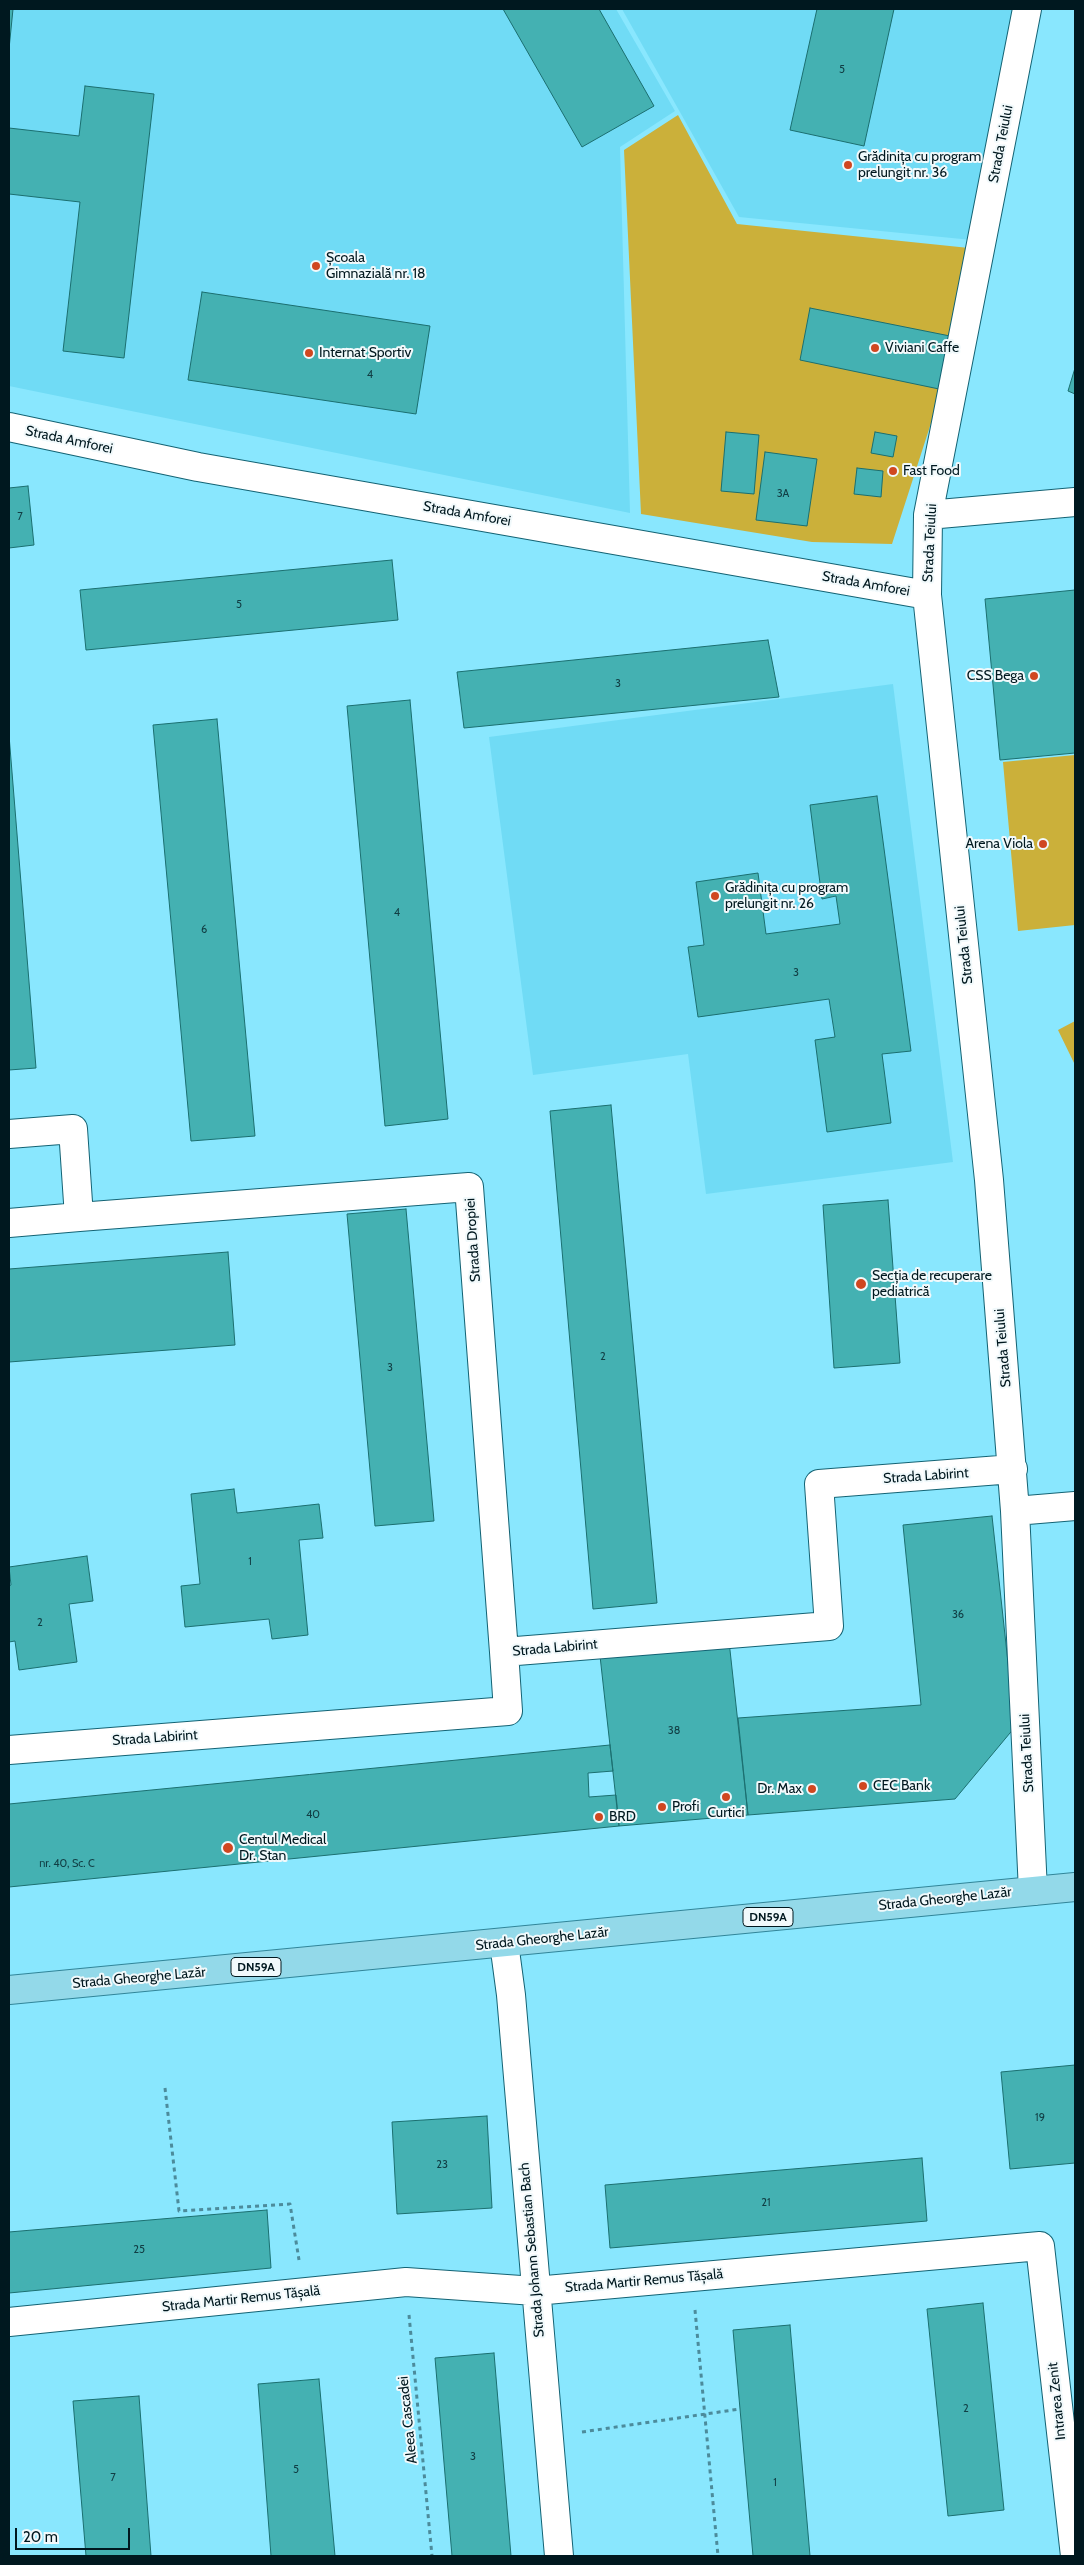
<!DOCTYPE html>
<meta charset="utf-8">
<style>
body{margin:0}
#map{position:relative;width:1084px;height:2565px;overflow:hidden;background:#89e7fe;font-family:Cabin,sans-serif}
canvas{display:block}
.frame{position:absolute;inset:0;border:10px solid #00181f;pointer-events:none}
.scale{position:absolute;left:15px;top:2528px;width:115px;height:22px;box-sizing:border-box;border:2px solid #00181f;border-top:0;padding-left:6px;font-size:15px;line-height:18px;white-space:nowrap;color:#00181f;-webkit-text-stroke:4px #f1f9fb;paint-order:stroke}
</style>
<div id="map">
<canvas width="1084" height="2565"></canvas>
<div class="frame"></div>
<div class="scale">20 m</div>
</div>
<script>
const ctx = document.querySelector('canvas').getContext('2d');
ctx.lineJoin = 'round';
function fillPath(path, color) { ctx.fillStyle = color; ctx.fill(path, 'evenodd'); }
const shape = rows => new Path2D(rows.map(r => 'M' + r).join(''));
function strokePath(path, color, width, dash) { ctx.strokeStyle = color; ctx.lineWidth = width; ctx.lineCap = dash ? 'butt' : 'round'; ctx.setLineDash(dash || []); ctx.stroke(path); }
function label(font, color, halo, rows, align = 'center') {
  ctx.font = font + ' Cabin,sans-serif'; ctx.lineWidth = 4; ctx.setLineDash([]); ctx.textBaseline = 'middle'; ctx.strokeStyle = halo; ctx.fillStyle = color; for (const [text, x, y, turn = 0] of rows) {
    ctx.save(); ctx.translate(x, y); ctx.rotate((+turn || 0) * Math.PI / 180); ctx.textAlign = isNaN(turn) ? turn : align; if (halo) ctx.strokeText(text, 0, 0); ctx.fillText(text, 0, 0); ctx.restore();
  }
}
fillPath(shape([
 [9,9,616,9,675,111,620,147,630,513,9,386],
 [622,9,1016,9,972,240,739,217],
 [893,684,953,1162,706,1194,688,1054,533,1075,489,737]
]), '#70dbf5');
fillPath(shape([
 [678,115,737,224,969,248,932,420,892,544,812,542,641,514,624,150],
 [1075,755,1075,925,1018,931,1003,762],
 [1075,1021,1075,1065,1058,1030]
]), '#cbb03a');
const building = shape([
 [9,9,13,9,9,49,9,9],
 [503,9,599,9,654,106,582,147,503,9],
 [817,9,894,9,864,146,790,130,817,9],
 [85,86,154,94,124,358,63,351,80,202,9,194,9,128,79,136,85,86],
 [202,292,430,326,416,414,188,380,202,292],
 [810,308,950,336,939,389,800,360,810,308],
 [1075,368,1075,394,1068,391,1075,368],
 [726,432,759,435,754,494,721,491,726,432],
 [875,432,897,436,893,457,871,453,875,432],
 [765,452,817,459,807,526,756,520,765,452],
 [857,468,883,471,881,497,854,494,857,468],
 [28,486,34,545,9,548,9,488,28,486],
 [392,560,398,620,86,650,80,590,392,560],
 [1075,590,1075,753,1000,760,985,599,1075,590],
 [768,640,779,697,464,728,457,672,768,640],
 [410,700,448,1119,385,1126,347,706,410,700],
 [217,719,255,1136,191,1141,153,725,217,719],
 [9,735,36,1068,9,1070,9,735],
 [877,796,911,1051,882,1054,891,1123,827,1132,815,1040,835,1037,829,999,698,1017,688,947,704,945,696,882,758,873,766,934,840,924,836,896,822,899,810,805,877,796],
 [611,1105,657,1603,593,1609,550,1111,611,1105],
 [888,1200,900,1363,834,1368,823,1205,888,1200],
 [406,1209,434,1521,375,1526,347,1214,406,1209],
 [228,1252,235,1345,9,1362,9,1269,228,1252],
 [234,1489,237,1513,319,1504,323,1538,299,1540,308,1635,272,1639,269,1619,185,1627,181,1586,200,1584,191,1494,234,1489],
 [992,1516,1015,1727,955,1799,748,1815,738,1718,921,1705,903,1525,992,1516],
 [87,1556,93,1601,69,1604,77,1662,19,1670,15,1641,9,1642,9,1586,11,1585,9,1567,87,1556],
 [729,1641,748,1815,619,1826,600,1656,729,1641],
 [610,1745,613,1771,588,1773,589,1797,616,1795,619,1826,9,1887,9,1804,610,1745],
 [1075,2065,1075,2163,1010,2169,1001,2072,1075,2065],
 [487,2116,492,2208,397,2214,392,2122,487,2116],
 [922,2158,927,2221,610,2248,605,2185,922,2158],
 [267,2210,271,2268,9,2293,9,2232,267,2210],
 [983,2303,1004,2510,948,2516,927,2309,983,2303],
 [790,2325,810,2556,753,2556,733,2330,790,2325],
 [494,2353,511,2556,452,2556,435,2358,494,2353],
 [319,2379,335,2556,271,2556,258,2384,319,2379],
 [139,2396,151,2556,86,2556,73,2401,139,2396]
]);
fillPath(building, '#44b1b2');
strokePath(building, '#1b6f70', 1);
const minor = shape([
 [1027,9,928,515,927,595,989,1180,1015,1511,1033,1891],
 [9,427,198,467,927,595],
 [928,515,1075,502],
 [9,1134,73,1129,79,1217,9,1223],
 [79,1217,469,1187,504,1652],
 [1015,1511,1075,1506],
 [9,1750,508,1711,504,1652,829,1626,819,1484,1013,1469],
 [504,1943,511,1995,559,2556],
 [9,2322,406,2282,535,2291,1040,2246,1075,2556]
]);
const major = shape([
 [9,1990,1075,1887]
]);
strokePath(minor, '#146374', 30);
strokePath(major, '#318599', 30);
strokePath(shape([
 [165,2088,179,2211,290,2204,299,2260],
 [695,2310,718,2556],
 [409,2315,432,2556],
 [582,2432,740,2409]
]), '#4c8b9b', 3, [4, 4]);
strokePath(minor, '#fff', 28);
strokePath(major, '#93d9e9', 28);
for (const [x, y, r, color] of [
 [848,165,5,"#d04720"],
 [316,266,5,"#d04720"],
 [875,348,5,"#d04720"],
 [309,353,5,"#d04720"],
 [893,471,5,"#d04720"],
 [1034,676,5,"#d04720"],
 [1043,844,5,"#d04720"],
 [715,896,5,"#d04720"],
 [861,1284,6,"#d04720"],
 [863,1786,5,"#d04720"],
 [812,1789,5,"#d04720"],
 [726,1797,5,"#d04720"],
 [662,1807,5,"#d04720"],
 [599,1817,5,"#d04720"],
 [228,1848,6,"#d04720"]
]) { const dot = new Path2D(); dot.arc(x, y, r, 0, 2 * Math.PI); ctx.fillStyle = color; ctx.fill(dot); strokePath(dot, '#f1f9fb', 2); }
label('11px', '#113e44', null, [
 ["5",842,70],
 ["4",370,375],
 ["3A",783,494],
 ["7",20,517],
 ["5",239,605],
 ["3",618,684],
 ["4",397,913],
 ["6",204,930],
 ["3",796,973],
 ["2",603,1357],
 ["3",390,1368],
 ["1",250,1562],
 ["36",958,1615],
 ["2",40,1623],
 ["38",674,1731],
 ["40",313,1815],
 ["nr. 40, Sc. C",67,1864],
 ["19",1040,2118],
 ["23",442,2165],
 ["21",766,2203],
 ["25",139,2250],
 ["2",966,2409],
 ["3",473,2457],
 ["5",296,2470],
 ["7",113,2478],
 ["1",775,2483]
]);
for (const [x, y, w] of [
 [768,1917,50],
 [256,1967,50]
]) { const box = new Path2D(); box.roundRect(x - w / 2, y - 9.5, w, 19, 4); ctx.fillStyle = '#f1f9fb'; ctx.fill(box); strokePath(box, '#00181f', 1); }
label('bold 12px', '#00181f', null, [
 ["DN59A",768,1917],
 ["DN59A",256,1967]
]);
label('14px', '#00181f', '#f1f9fb', [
 ["Strada Teiului",1001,144,-79],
 ["Strada Amforei",69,440,12],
 ["Strada Amforei",467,514,10],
 ["Strada Teiului",930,543,-87],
 ["Strada Amforei",866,584,10],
 ["Strada Teiului",964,945,-96],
 ["Strada Dropiei",473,1240,-94],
 ["Strada Teiului",1003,1348,-95],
 ["Strada Labirint",926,1476,-4],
 ["Strada Labirint",555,1648,-5],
 ["Strada Labirint",155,1738,-4],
 ["Strada Teiului",1027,1753,-93],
 ["Strada Gheorghe Lazăr",945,1899,-6],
 ["Strada Gheorghe Lazăr",542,1939,-6],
 ["Strada Gheorghe Lazăr",139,1978,-5],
 ["Strada Johann Sebastian Bach",532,2250,-95],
 ["Strada Martir Remus Tășală",644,2281,-5],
 ["Strada Martir Remus Tășală",241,2299,-6],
 ["Intrarea Zenit",1057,2401,-96],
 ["Aleea Cascadei",408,2420,-96]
]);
label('14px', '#00181f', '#f1f9fb', [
 ["Grădinița cu program",858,157],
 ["prelungit nr. 36",858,173],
 ["Școala",326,258],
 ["Gimnazială nr. 18",326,274],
 ["Viviani Caffe",885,348],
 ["Internat Sportiv",319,353],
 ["Fast Food",903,471],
 ["CSS Bega",1024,676,"right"],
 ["Arena Viola",1033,844,"right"],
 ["Grădinița cu program",725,888],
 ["prelungit nr. 26",725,904],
 ["Secția de recuperare",872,1276],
 ["pediatrică",872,1292],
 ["CEC Bank",873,1786],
 ["Dr. Max",802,1789,"right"],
 ["Profi",672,1807],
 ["Curtici",726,1813,"center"],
 ["BRD",609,1817],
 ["Centul Medical",239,1840],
 ["Dr. Stan",239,1856]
], 'left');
</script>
